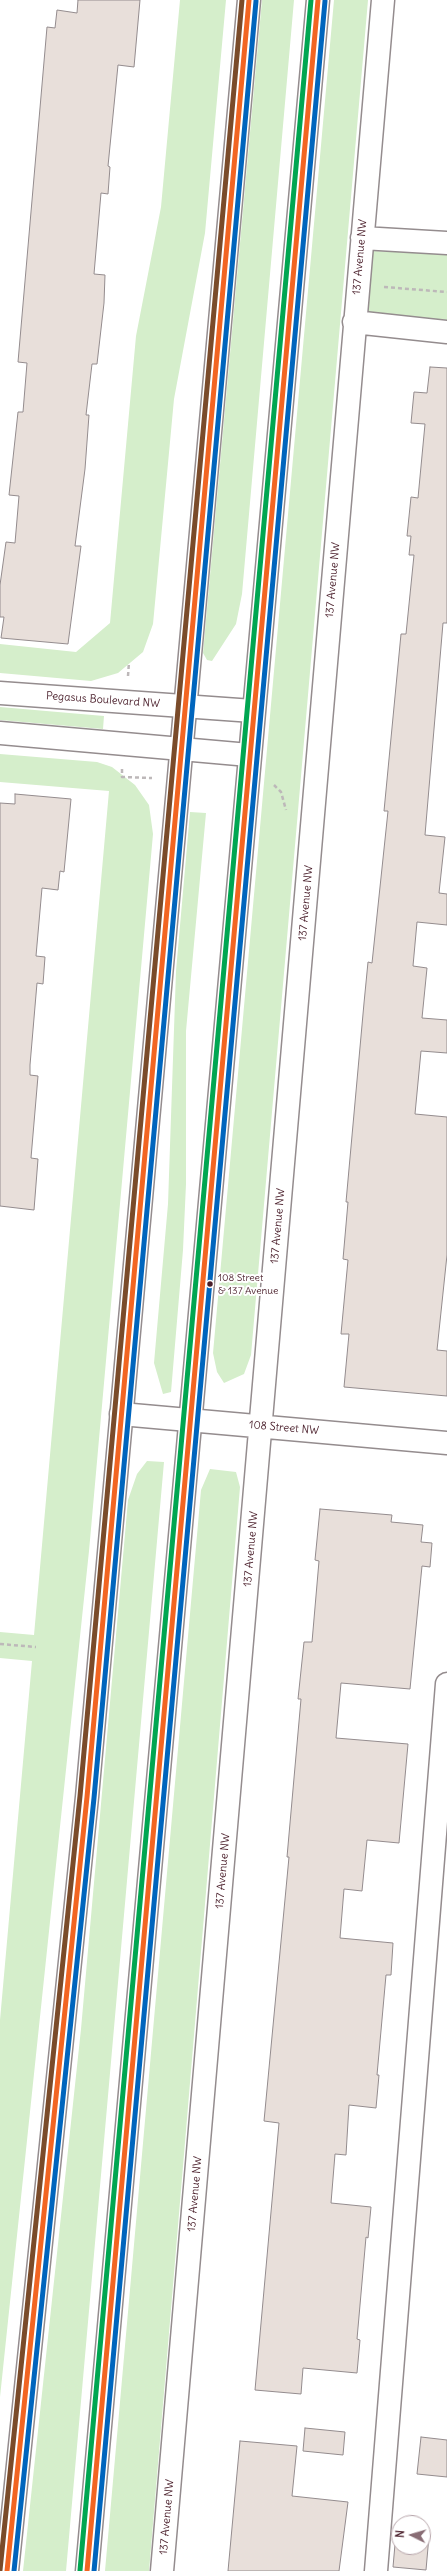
<!DOCTYPE html>
<style>
body{margin:0}
#map{position:relative;width:447px;height:2571px;overflow:hidden;background:#fff;font-family:Delius,sans-serif}
canvas{display:block}
.north{position:absolute;left:391px;top:2515px;width:40px;height:40px;box-sizing:border-box;background:#fff;border:1px solid #b7a5aa;border-radius:50%;rotate:275deg;font-size:11px;font-weight:700;line-height:16px;text-align:center;color:#4a1f2b}
.north::after{content:'';display:block;margin:auto;width:14px;height:18px;background:#896d75;clip-path:polygon(50% 0,100% 100%,50% 72%,0 100%)}
</style>
<div id="map">
<canvas width="447" height="2571"></canvas>
<div class="north">N</div>
</div>
<script>
const ctx = document.querySelector('canvas').getContext('2d');
ctx.lineJoin = 'round';
function fillPath(path, color) { ctx.fillStyle = color; ctx.fill(path, 'evenodd'); }
const shape = rows => new Path2D(rows.map(r => 'M' + r).join(''));
function strokePath(path, color, width, dash) { ctx.strokeStyle = color; ctx.lineWidth = width; ctx.lineCap = dash ? 'butt' : 'round'; ctx.setLineDash(dash || []); ctx.stroke(path); }
function label(font, color, halo, rows, align = 'center') {
  ctx.font = font + ' Delius,sans-serif'; ctx.lineWidth = 4; ctx.setLineDash([]); ctx.textBaseline = 'middle'; ctx.strokeStyle = halo; ctx.fillStyle = color; for (const [text, x, y, turn = 0] of rows) {
    ctx.save(); ctx.translate(x, y); ctx.rotate((+turn || 0) * Math.PI / 180); ctx.textAlign = isNaN(turn) ? turn : align; if (halo) ctx.strokeText(text, 0, 0); ctx.fillText(text, 0, 0); ctx.restore();
  }
}
fillPath(shape([
 [180,0,226,0,205,233,174,399,153,624,143,652,118,673,91,681,0,673,0,644,76,652,110,623,136,336,161,207],
 [262,0,294,0,242,594,236,624,212,661,207,660,203,653],
 [334,0,368,0,251,1355,244,1374,224,1383,217,1372,213,1353],
 [373,251,447,254,447,320,368,313],
 [0,707,104,716,103,729,0,720],
 [0,754,97,762,112,767,135,785,149,805,153,834,89,1551,0,2397,0,2020,32,1661,0,1658,0,1632,34,1635,109,791,0,782],
 [190,812,206,813,186,1031,186,1184,183,1250,171,1392,163,1394,154,1363,168,1204,176,971],
 [147,1461,164,1462,66,2571,23,2571,81,2029,128,1500,137,1474],
 [210,1469,236,1472,240,1487,149,2571,105,2571,201,1490]
]), '#d5eecb');
const building = shape([
 [78,0,140,0,134,67,118,65,108,166,110,167,108,194,101,193,94,274,105,275,104,303,97,364,92,364,86,415,89,415,85,469,75,546,81,546,68,644,1,638,4,617,0,617,0,585,6,542,15,543,19,496,9,495,18,412,23,412,27,363,18,362,47,27,55,28,57,10,77,13,78,0],
 [430,367,447,368,447,623,443,623,425,835,445,837,439,893,447,894,447,925,417,922,413,966,427,968,422,1018,447,1020,447,1053,421,1051,415,1114,447,1117,447,1255,437,1350,447,1351,447,1396,344,1387,349,1334,341,1334,348,1260,343,1259,348,1202,346,1202,364,1003,368,962,372,963,388,811,384,811,401,634,406,634,414,555,409,555,411,536,407,536,411,497,418,498,425,424,411,423,414,392,427,393,430,367],
 [15,794,71,799,64,872,60,871,58,890,42,888,36,956,45,957,43,984,37,983,30,1065,30,1075,38,1076,31,1158,38,1159,34,1210,0,1206,0,803,15,804,15,794],
 [320,1509,392,1515,391,1522,423,1525,421,1542,432,1543,430,1567,422,1566,410,1689,341,1683,336,1738,408,1744,399,1843,367,1840,362,1891,344,1889,340,1938,393,1943,391,1975,386,1975,377,2075,379,2075,376,2108,349,2105,346,2155,335,2154,331,2203,371,2207,368,2238,366,2237,357,2339,360,2340,357,2373,303,2368,301,2394,255,2390,279,2123,264,2121,289,1857,287,1857,301,1699,298,1699,304,1642,312,1642,319,1561,315,1560,320,1509],
 [305,2428,345,2432,343,2455,303,2451,305,2428],
 [421,2437,447,2440,447,2477,417,2474,421,2437],
 [240,2441,297,2446,292,2496,348,2502,339,2571,228,2571,240,2441],
 [396,2533,399,2533,399,2547,423,2547,423,2536,429,2536,426,2570,393,2567,396,2533]
]);
fillPath(building, '#e8dfda');
strokePath(building, '#948c8e', 1);
const minor = shape([
 [362,238,447,243],
 [354,322,447,332],
 [0,693,253,711],
 [0,733,249,755],
 [121,1414,447,1443],
 [162,2571,383,0],
 [376,2571,447,1684]
]);
const major = shape([
 [7,2571,87,1797,249,0],
 [87,2571,318,0]
]);
strokePath(minor, '#948c8e', 25);
strokePath(major, '#948c8e', 25);
strokePath(shape([
 [384,287,447,292],
 [128,676,129,662],
 [122,769,122,777,152,778],
 [274,785,281,792,286,810],
 [0,1644,36,1647]
]), '#bdb8b9', 2.5, [4, 3]);
strokePath(minor, '#fff', 22);
strokePath(major, '#fff', 22);
strokePath(shape([
 [7,2571,87,1797,249,0],
 [87,2571,318,0]
]), '#f26522', 5);
strokePath(shape([
 [14,2571,94,1798,256,1],
 [94,2571,325,1]
]), '#0065bd', 5);
strokePath(shape([
 [0,2570,80,1796,242,0]
]), '#7a4b2a', 5);
strokePath(shape([
 [80,2570,311,0]
]), '#00a651', 5);
for (const [x, y, r, color] of [
 [210,1284,3.5,"#4a1f2b"]
]) { const dot = new Path2D(); dot.arc(x, y, r, 0, 2 * Math.PI); ctx.fillStyle = color; ctx.fill(dot); strokePath(dot, '#fff', 1.5); }
label('10px', '#4a1f2b', '#fff', [
 ["108 Street",218,1278],
 ["& 137 Avenue",218,1291]
], 'left');
label('11px', '#4a1f2b', '#fff', [
 ["137 Avenue NW",360,257,-85],
 ["137 Avenue NW",333,580,-85],
 ["Pegasus Boulevard NW",103,700,4],
 ["137 Avenue NW",306,903,-85],
 ["137 Avenue NW",278,1226,-85],
 ["108 Street NW",284,1428,5],
 ["137 Avenue NW",251,1549,-85],
 ["137 Avenue NW",223,1871,-85],
 ["137 Avenue NW",195,2194,-85],
 ["137 Avenue NW",167,2517,-85]
]);
</script>
